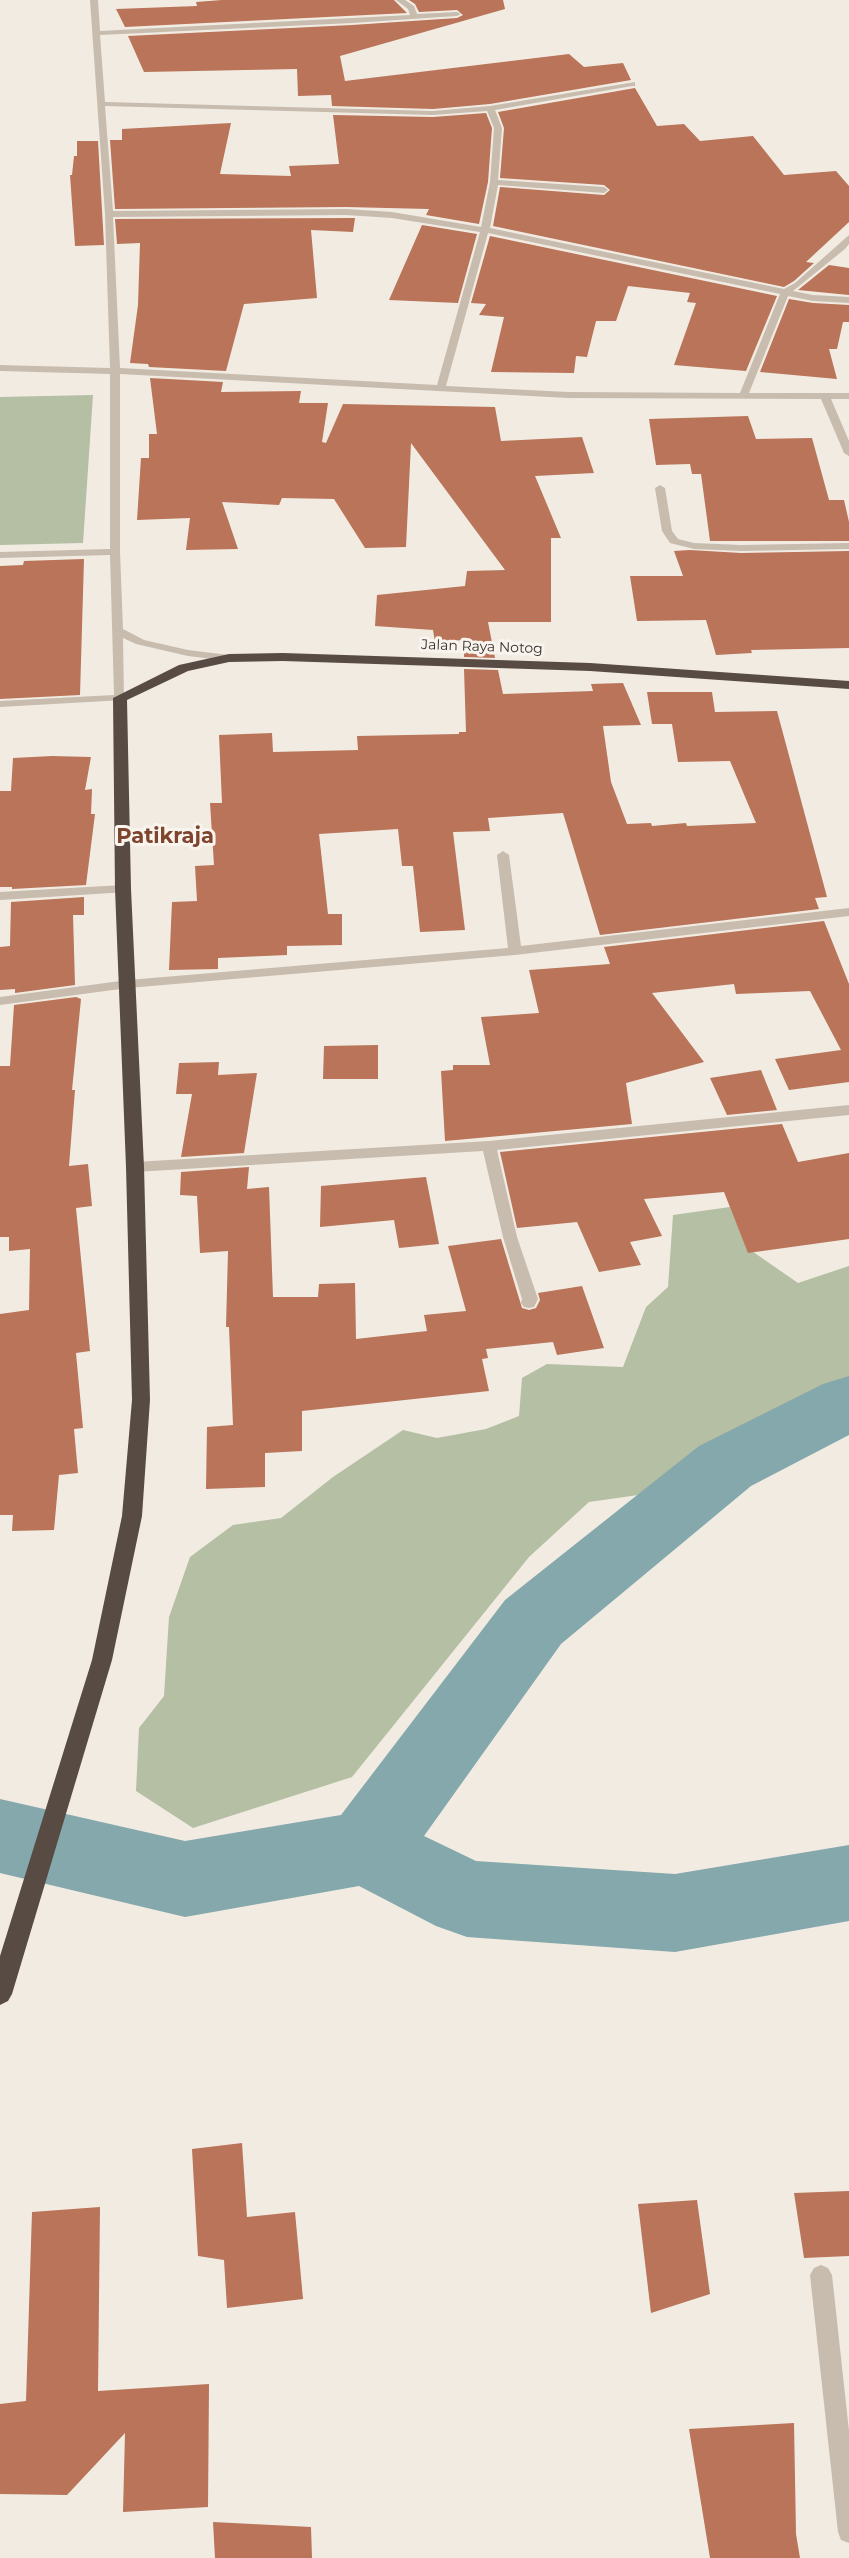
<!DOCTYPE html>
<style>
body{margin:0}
canvas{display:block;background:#f1ebe2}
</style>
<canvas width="849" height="2558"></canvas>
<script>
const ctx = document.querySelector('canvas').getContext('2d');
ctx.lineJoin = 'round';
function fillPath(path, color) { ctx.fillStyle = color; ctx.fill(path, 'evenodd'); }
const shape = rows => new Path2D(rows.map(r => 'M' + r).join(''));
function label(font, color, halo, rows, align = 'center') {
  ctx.font = font + ' Montserrat,sans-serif'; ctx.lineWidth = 6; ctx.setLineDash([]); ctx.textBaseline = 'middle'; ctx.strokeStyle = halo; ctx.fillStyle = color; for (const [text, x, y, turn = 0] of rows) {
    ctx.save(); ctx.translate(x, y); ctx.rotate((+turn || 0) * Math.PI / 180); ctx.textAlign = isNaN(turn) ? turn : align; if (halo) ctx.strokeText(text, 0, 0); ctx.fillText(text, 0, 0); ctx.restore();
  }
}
fillPath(shape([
 [93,395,83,543,0,545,0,397],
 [730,1207,746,1247,798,1283,849,1266,849,1385,728,1446,645,1494,589,1502,529,1557,352,1777,193,1828,136,1791,139,1728,164,1696,169,1617,190,1557,233,1525,281,1518,333,1477,403,1430,437,1438,486,1429,519,1416,522,1378,547,1364,623,1367,646,1307,668,1287,673,1215]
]), '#b5bfa3');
fillPath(shape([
 [849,1376,849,1435,751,1486,561,1644,424,1836,476,1861,675,1874,849,1845,849,1921,675,1952,467,1937,436,1926,359,1886,185,1917,0,1873,0,1799,185,1841,341,1815,505,1600,699,1446,823,1384,849,1376]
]), '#84a8ab');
fillPath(shape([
 [222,0,394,0,407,13,125,27,116,9,197,6,196,2],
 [409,0,503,0,505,9,340,56,345,81,569,54,584,67,623,63,631,80,490,104,433,109,332,106,331,95,298,96,297,69,144,72,128,36,352,25,457,18,463,15,457,10,419,12,415,4],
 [635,88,657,126,684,124,700,141,753,136,784,175,836,171,849,186,849,222,806,262,814,263,794,281,784,287,493,226,500,187,604,195,610,190,604,185,500,178,504,128,498,112],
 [486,113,492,128,488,182,479,224,426,215,429,209,346,207,115,209,110,140,122,140,122,129,231,123,220,174,291,176,289,166,339,164,333,115,433,117],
 [77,141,98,141,104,245,75,246,70,175,72,175,74,156,77,156],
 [355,218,353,232,311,230,317,298,244,304,226,371,149,367,148,364,130,363,138,305,140,243,117,244,115,219],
 [422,225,477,234,458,303,389,300],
 [490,236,777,296,746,371,674,365,696,303,687,302,690,293,628,286,616,321,596,321,587,357,576,356,574,373,491,372,504,317,479,315,486,304,471,303],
 [829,265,849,268,849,295,798,290],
 [789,299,813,303,849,305,849,322,843,322,837,349,829,349,837,379,760,372],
 [150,378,223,382,221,392,301,391,299,403,328,403,322,442,326,443,343,404,495,407,501,441,582,437,594,473,535,476,561,538,551,538,551,622,488,622,495,658,464,657,464,640,435,642,433,630,375,626,377,595,465,586,467,571,505,570,411,443,406,547,365,548,334,499,282,498,279,505,222,502,238,549,186,550,190,518,137,520,141,458,149,458,149,434,157,434],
 [748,416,756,439,812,438,829,500,844,500,849,522,849,541,710,541,701,474,692,474,690,464,656,465,649,419],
 [690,550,741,553,849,551,849,648,751,650,752,653,716,655,706,620,637,621,630,576,683,576,674,551],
 [84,559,80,695,0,699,0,566,23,565,24,561],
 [464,669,498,670,503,694,593,691,591,684,623,683,641,725,603,726,611,782,627,824,651,823,652,826,686,823,687,826,756,823,730,761,678,762,672,724,652,724,647,692,712,692,715,712,777,711,827,897,815,898,819,909,600,935,563,813,488,818,490,831,453,832,465,930,420,932,413,866,402,866,398,829,319,834,328,914,342,914,342,945,287,946,287,955,218,958,218,969,169,970,172,902,197,901,195,866,214,865,210,803,222,803,219,735,272,733,273,752,358,750,357,736,459,734,459,732,466,732],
 [52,756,91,757,85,790,92,789,91,814,95,814,86,885,12,889,12,887,0,887,0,791,11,791,13,758],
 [84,897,84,915,73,915,75,985,15,993,15,989,0,990,0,947,10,946,11,902],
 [824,921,849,984,849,1082,789,1090,775,1059,841,1050,810,991,736,994,734,984,652,993,704,1062,626,1083,632,1124,445,1141,441,1071,453,1070,453,1065,490,1065,481,1017,539,1013,529,970,610,964,604,947],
 [76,997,81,999,72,1090,75,1090,69,1166,88,1164,92,1206,76,1208,90,1351,76,1353,83,1428,74,1429,78,1473,59,1475,54,1530,12,1531,13,1515,0,1515,0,1314,29,1310,30,1249,9,1251,9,1237,0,1237,0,1066,10,1066,14,1005],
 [378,1045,378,1079,323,1079,324,1046],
 [219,1062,218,1075,257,1073,244,1153,181,1157,192,1094,176,1094,179,1063],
 [761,1070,777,1110,727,1115,710,1078],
 [782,1124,798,1162,849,1153,849,1239,748,1253,724,1192,644,1199,662,1236,630,1242,641,1265,599,1272,577,1222,517,1228,500,1152],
 [249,1167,247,1189,269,1187,273,1297,318,1297,319,1284,355,1283,356,1339,427,1331,424,1315,466,1311,448,1246,501,1239,522,1308,529,1310,536,1308,540,1300,538,1293,582,1286,604,1348,557,1355,553,1342,486,1349,488,1358,482,1359,489,1391,302,1411,302,1451,265,1453,265,1487,206,1489,207,1427,233,1425,229,1327,226,1327,228,1251,200,1253,197,1196,180,1195,181,1172],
 [426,1177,439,1244,399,1248,394,1220,320,1227,321,1186],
 [242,2143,247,2217,295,2212,303,2299,227,2308,224,2260,198,2256,192,2149],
 [849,2191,849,2256,804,2258,794,2193],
 [697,2200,710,2294,651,2313,638,2204],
 [100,2207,98,2391,209,2384,208,2507,123,2512,125,2433,67,2495,0,2494,0,2404,26,2401,32,2212],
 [794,2423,796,2534,800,2558,710,2558,689,2429],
 [213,2522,311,2527,312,2558,215,2558]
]), '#b97459');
fillPath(shape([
 [90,0,98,0,100,31,410,15,408,9,396,0,405,0,414,6,417,14,457,12,461,14,457,16,352,23,100,35,105,102,433,111,490,106,635,82,635,86,632,86,495,110,502,128,498,180,604,187,608,190,604,193,498,185,490,228,784,289,795,283,849,235,849,244,845,249,793,291,813,295,849,297,849,303,813,301,788,296,749,393,849,393,849,399,831,399,849,441,849,456,844,453,821,399,568,398,120,374,120,552,123,629,144,640,188,650,229,655,235,658,229,661,188,656,136,644,123,638,124,700,0,707,0,701,114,695,110,555,0,558,0,552,110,549,110,374,0,371,0,365,110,368,105,214,90,0],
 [105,106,433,115,487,111,494,128,490,182,481,227,392,212,346,209,113,211,105,106],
 [346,215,392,218,480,232,437,385,120,368,113,217,346,215],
 [488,233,780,294,740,393,568,392,446,386,488,233],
 [660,485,665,488,672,531,678,539,694,543,741,545,849,543,849,549,741,551,694,549,670,543,662,531,655,488,660,485],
 [503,851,509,855,521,946,849,908,849,916,515,955,128,988,0,1005,0,997,128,980,508,948,497,855,503,851],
 [123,885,129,889,127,892,0,900,0,892,123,885],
 [849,1105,849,1115,497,1150,517,1237,538,1299,534,1307,529,1308,524,1307,521,1303,522,1299,503,1237,483,1151,135,1172,128,1167,135,1162,489,1141,849,1105],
 [821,2265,828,2268,832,2275,849,2431,849,2543,841,2540,838,2532,810,2275,814,2268,821,2265]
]), '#c8bcaf');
fillPath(shape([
 [283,653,590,663,849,681,849,689,590,671,283,661,229,662,188,671,127,700,131,889,144,1167,150,1400,142,1516,112,1660,12,1994,8,2001,0,2005,0,1956,92,1660,122,1516,132,1400,126,1167,115,889,113,698,179,665,229,654,283,653]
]), '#584b44');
label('14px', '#38302c', '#f9f5ee', [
 ["Jalan Raya Notog",482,647,2]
]);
label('bold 21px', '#7e442e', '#f9f5ee', [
 ["Patikraja",165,837]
]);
</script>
